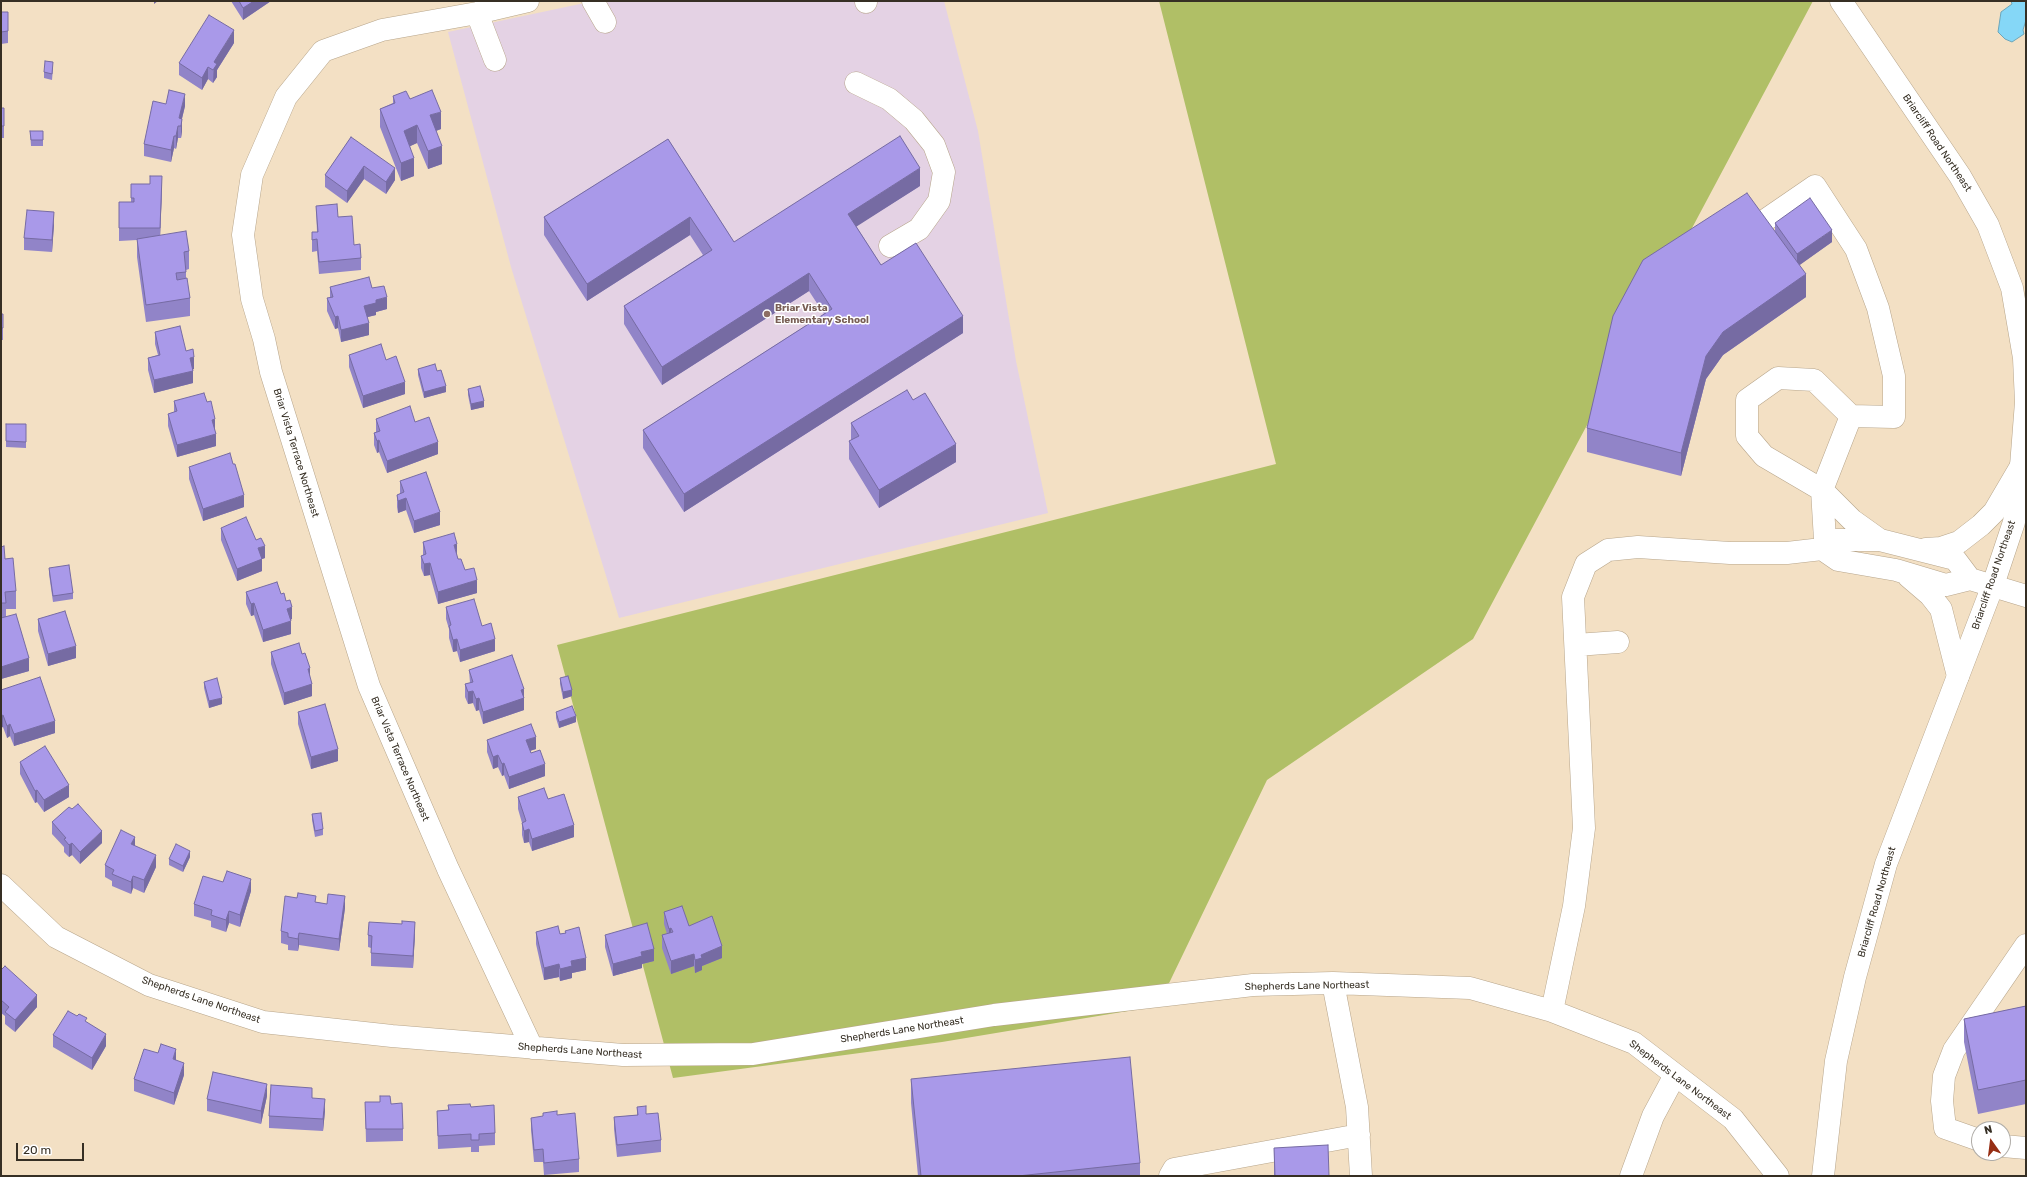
<!DOCTYPE html>
<style>
body{margin:0}
#map{position:relative;width:2027px;height:1177px;overflow:hidden;background:#f3e0c4;font-family:Rubik,sans-serif}
canvas{display:block}
.frame{position:absolute;inset:0;border:2px solid #362f24;pointer-events:none}
.north{position:absolute;left:1971px;top:1121px;width:40px;height:40px;box-sizing:border-box;background:#fff;border:1px solid #afaca7;border-radius:50%;rotate:346deg;font-size:11px;font-weight:700;line-height:16px;text-align:center;color:#362f24}
.north::after{content:'';display:block;margin:auto;width:14px;height:18px;background:#962e14;clip-path:polygon(50% 0,100% 100%,50% 72%,0 100%)}
.scale{position:absolute;left:16px;top:1143px;width:68px;height:18px;box-sizing:border-box;border:2px solid #362f24;border-top:0;padding-left:5px;font-size:12px;line-height:14px;white-space:nowrap;color:#362f24;-webkit-text-stroke:3px #fff;paint-order:stroke}
</style>
<div id="map">
<canvas width="2027" height="1177"></canvas>
<div class="frame"></div>
<div class="north">N</div>
<div class="scale">20 m</div>
</div>
<script>
const ctx = document.querySelector('canvas').getContext('2d');
ctx.lineJoin = 'round';
function fillPath(path, color) { ctx.fillStyle = color; ctx.fill(path, 'evenodd'); }
const shape = rows => new Path2D(rows.map(r => 'M' + r).join(''));
function strokePath(path, color, width, dash) { ctx.strokeStyle = color; ctx.lineWidth = width; ctx.lineCap = dash ? 'butt' : 'round'; ctx.setLineDash(dash || []); ctx.stroke(path); }
function label(font, color, halo, rows, align = 'center') {
  ctx.font = font + ' Rubik,sans-serif'; ctx.lineWidth = 3; ctx.setLineDash([]); ctx.textBaseline = 'middle'; ctx.strokeStyle = halo; ctx.fillStyle = color; for (const [text, x, y, turn = 0] of rows) {
    ctx.save(); ctx.translate(x, y); ctx.rotate((+turn || 0) * Math.PI / 180); ctx.textAlign = isNaN(turn) ? turn : align; if (halo) ctx.strokeText(text, 0, 0); ctx.fillText(text, 0, 0); ctx.restore();
  }
}
fillPath(shape([
 [594,1,944,1,978,131,1016,361,1048,513,619,618,511,267,448,32]
]), '#e4d2e4');
fillPath(shape([
 [1159,1,1813,1,1473,639,1267,780,1158,1006,942,1042,673,1078,557,645,1276,464]
]), '#b0bf66');
const water = shape([
 [2011,1,2026,1,2026,20,2023,30,2024,34,2012,42,2005,39,1998,32,2001,12,2012,4,2011,1]
]);
fillPath(water, '#85d7f7');
strokePath(water, '#6da5b8', 1);
const minor = shape([
 [528,1,477,13,382,30,323,51,286,97,252,175,243,235,252,299,264,339,271,372,369,686,448,869,532,1048],
 [593,1,605,22],
 [866,1,866,2],
 [477,13,495,60],
 [856,83,889,99,914,120,934,145,944,172,939,201,919,229,890,246],
 [1764,221,1815,186,1856,249,1878,308,1894,376,1894,417,1851,416,1814,380,1778,378,1747,400,1747,436,1764,456,1822,490,1852,520,1880,540],
 [1825,540,1822,490,1851,416],
 [1822,549,1825,540,1880,540,1955,559,1970,579],
 [1926,549,1941,548,1959,542,1981,525,1994,512,2021,466],
 [1909,577,1930,595,1941,609,1958,676],
 [1576,645,1618,642],
 [1,885,56,937,149,985,263,1022,392,1036,623,1055,753,1054,994,1015,1253,985,1333,983,1470,988,1552,1011,1634,1043,1733,1119,1778,1176],
 [1333,983,1357,1107,1361,1176],
 [1552,1011,1574,906,1584,828,1573,597,1586,564,1608,550,1638,547,1730,553,1787,553,1822,549,1838,560,1896,570,1946,585,1970,579,2026,596],
 [1979,1140,1945,1128,1942,1101,1944,1076,1954,1050,2026,945],
 [2003,1146,2026,1148],
 [1170,1176,1174,1169,1359,1135],
 [1631,1176,1653,1116,1675,1075]
]);
const major = shape([
 [1823,1176,1836,1061,1855,977,1886,864,1993,585,2014,522,2021,466,2026,402,2024,358,2012,288,1988,225,1960,176,1841,1]
]);
strokePath(minor, '#b7a58b', 23);
strokePath(major, '#b7a58b', 23);
strokePath(minor, '#fff', 22);
strokePath(major, '#fff', 22);
fillPath(shape([
 [231,1,271,1,243,20],
 [1,12,8,31,8,43,1,44],
 [234,43,217,70,217,77,213,83,208,79,202,90,179,75,179,63],
 [53,68,52,80,44,78,44,72],
 [393,96,410,99,441,129,436,131,442,164,428,169,417,143,410,146,414,176,401,181,380,127,380,109,393,103],
 [166,104,185,106,182,119,182,131,181,138,178,138,176,149,174,148,171,162,144,156,144,144],
 [1,108,4,108,4,138,1,138],
 [30,131,43,131,43,146,31,146],
 [351,137,395,180,386,194,364,179,347,203,325,187,325,175],
 [668,139,734,242,920,186,856,226,881,265,963,333,684,512,643,448,643,430,824,314,809,291,662,385,624,324,624,306,703,255,690,235,587,301,544,235,544,217],
 [131,184,162,188,160,235,189,251,189,269,186,270,186,278,190,298,190,316,146,322,137,257,137,240,119,241,119,202,131,202],
 [316,206,338,217,354,245,361,258,361,270,319,274,317,251,312,252,312,232,317,232],
 [1775,223,1832,242,1799,265,1806,297,1723,355,1706,379,1681,476,1587,452,1587,428,1775,232],
 [54,224,52,252,24,250,24,238],
 [330,287,372,288,387,309,376,312,376,315,367,317,369,335,341,342,338,328,335,329,327,311,327,298,330,298],
 [1,314,3,326,3,340,1,340],
 [155,332,186,351,194,369,193,369,193,383,154,393,148,370,148,358,158,355,155,344],
 [349,355,386,360,405,394,363,408,349,367],
 [418,369,437,371,446,392,424,398,418,375],
 [468,389,484,407,471,410,468,395],
 [913,400,956,462,879,508,849,459,849,441,851,440,851,423],
 [174,401,215,431,216,446,177,457,168,426,168,414,174,412],
 [376,419,415,422,438,454,387,473,379,452,377,453,374,445,374,433,376,432],
 [6,424,26,424,26,448,6,447],
 [189,467,244,507,203,521,189,479],
 [400,481,440,525,414,533,406,510,398,513,397,507,397,495,400,494],
 [221,528,256,540,265,558,262,559,262,571,237,581,221,540],
 [1,529,2,529,2,542,1,542],
 [423,542,457,556,458,559,477,593,438,604,430,575,424,576,421,568,421,556,423,555],
 [1,547,16,591,16,609,6,609,6,617,29,671,1,679],
 [49,568,73,593,73,599,53,602,49,574],
 [246,592,281,594,286,601,292,619,290,620,291,634,263,642,254,615,251,616,246,604],
 [446,607,482,626,495,651,460,662,457,651,453,652,449,638,449,629,446,619],
 [38,619,76,658,48,666,38,631],
 [271,652,302,654,310,678,312,696,284,705,271,664],
 [469,670,524,701,524,710,483,724,479,710,476,711,473,703,468,704,465,697,465,684,470,683],
 [560,678,572,696,563,699,560,684],
 [204,682,222,704,209,708,204,688],
 [1,690,55,733,14,746,10,736,7,738,3,727],
 [298,712,338,761,311,769,298,724],
 [556,712,576,722,559,728,556,718],
 [487,740,536,749,530,751,545,776,509,789,504,775,502,776,498,767,493,769,487,752],
 [20,762,69,797,44,812,37,802,35,803,20,774],
 [518,797,548,799,574,837,532,851,529,842,524,843,522,835,522,823,518,809],
 [312,814,323,829,323,835,315,837,312,820],
 [52,822,102,843,80,864,72,855,69,857,64,852,64,847,52,834],
 [135,846,156,867,144,893,133,888,131,894,112,886,112,881,105,877,105,865],
 [190,857,183,872,169,865,169,859],
 [251,891,240,927,229,923,226,932,211,927,211,921,194,916,194,904],
 [316,902,345,908,339,951,299,945,298,951,288,950,288,945,281,943,281,931],
 [664,912,689,926,722,958,702,966,702,970,695,973,694,966,671,974,662,948,662,935,667,934,664,924],
 [565,931,586,970,572,973,572,978,560,981,559,977,544,980,536,944,536,932,560,934,565,933],
 [415,934,413,968,371,966,371,948,368,947,368,935],
 [605,935,654,961,642,964,642,968,613,976,605,947],
 [1,970,37,1007,15,1032,5,1024,5,1016,1,1013],
 [2026,1006,2026,1104,1978,1114,1964,1042,1964,1019],
 [87,1022,106,1046,92,1070,53,1047,53,1035],
 [176,1060,184,1075,174,1105,134,1091,134,1079],
 [911,1079,1140,1163,1140,1176,918,1176,911,1103],
 [267,1096,261,1124,207,1111,207,1099],
 [365,1102,391,1104,403,1129,403,1141,366,1142],
 [448,1105,471,1107,495,1133,495,1145,479,1146,479,1152,471,1152,471,1147,438,1149,437,1111,448,1110],
 [637,1107,646,1114,661,1140,661,1152,617,1157,614,1129,614,1117,637,1115],
 [325,1111,323,1131,269,1128,269,1116],
 [531,1118,579,1159,579,1172,544,1175,543,1162,534,1162,531,1130],
 [1274,1148,1329,1176,1274,1176]
]), '#9184c8');
fillPath(shape([
 [154,1,158,1,154,4],
 [254,1,271,1,243,20,243,8],
 [234,30,234,43,217,70,217,77,213,83,214,62],
 [208,67,208,79,202,90,202,78],
 [185,94,185,106,180,126,179,118],
 [441,112,441,129,430,133,430,115],
 [182,119,182,131,181,138,181,126],
 [417,125,417,143,404,149,404,131],
 [178,126,178,138,176,149,176,136],
 [174,136,174,148,171,162,171,150],
 [442,146,442,164,428,169,428,151],
 [414,158,414,176,401,181,401,163],
 [364,166,364,179,347,203,347,191],
 [395,168,395,180,386,194,386,182],
 [920,168,920,186,848,232,848,214],
 [162,176,162,188,160,240,160,228],
 [54,212,54,224,52,252,52,240],
 [690,217,690,235,587,301,587,284],
 [1832,230,1832,242,1797,267,1797,254],
 [809,273,809,291,662,385,662,367],
 [1806,274,1806,297,1723,355,1706,379,1681,476,1681,453,1706,356,1723,332],
 [387,297,387,309,376,312,376,315,364,318,364,306,376,300],
 [338,316,338,328,335,329,335,317],
 [963,316,963,333,684,512,684,494],
 [369,323,369,335,341,342,341,330],
 [194,357,194,369,190,370,190,358],
 [193,371,193,383,154,393,154,380],
 [405,382,405,394,363,408,363,396],
 [446,386,446,392,424,398,424,392],
 [484,401,484,407,471,410,471,404],
 [215,419,215,431,212,432,212,420],
 [216,434,216,446,177,457,177,445],
 [379,440,379,452,377,453,377,441],
 [438,442,438,454,387,473,387,461],
 [956,444,956,462,879,508,879,490],
 [244,495,244,507,203,521,203,509],
 [406,498,406,510,398,513,398,501],
 [440,512,440,525,414,533,414,521],
 [457,544,457,556,454,545],
 [265,546,265,558,262,559,262,571,237,581,237,569,258,548],
 [430,563,430,575,424,576,424,564],
 [477,580,477,593,438,604,438,592],
 [254,603,254,615,251,616,251,604],
 [292,607,292,619,287,621,287,609],
 [291,621,291,634,263,642,263,630],
 [457,639,457,651,453,652,453,640],
 [495,639,495,651,460,662,460,650],
 [76,646,76,658,48,666,48,654],
 [29,658,29,671,1,679,1,667],
 [310,668,310,680,308,669],
 [312,684,312,696,284,705,284,693],
 [524,689,524,710,483,724,483,712,521,690],
 [572,690,572,696,563,699,563,692],
 [473,691,473,703,468,704,468,692],
 [222,698,222,704,209,708,209,701],
 [479,698,479,710,476,711,476,699],
 [3,715,3,727,1,728,1,716],
 [576,716,576,722,559,728,559,722],
 [55,721,55,733,14,746,14,734],
 [10,724,10,736,7,738,7,726],
 [536,737,536,749,526,752,526,740],
 [338,749,338,761,311,769,311,757],
 [498,755,498,767,493,769,493,757],
 [504,763,504,775,502,776,502,764],
 [545,764,545,776,509,789,509,777],
 [69,785,69,797,44,812,44,800],
 [37,790,37,802,35,803,35,791],
 [574,825,574,837,532,851,532,839],
 [529,829,529,842,524,843,524,831],
 [102,831,102,843,80,864,80,852],
 [135,837,135,849,131,844],
 [72,843,72,855,69,857,69,845],
 [190,851,190,857,183,872,183,866],
 [156,855,156,867,144,893,144,880],
 [133,876,133,888,131,894,131,882],
 [251,879,251,891,240,927,240,915],
 [345,896,345,908,339,951,339,939],
 [229,911,229,923,226,932,226,920],
 [415,922,415,934,413,968,413,956],
 [671,928,671,940,669,941,669,929],
 [299,933,299,945,298,951,298,939],
 [722,946,722,958,702,966,702,970,695,973,695,960,701,955],
 [654,949,654,961,642,964,642,968,613,976,613,964,641,952],
 [694,954,694,966,671,974,671,961],
 [586,958,586,970,572,973,572,978,560,981,560,969,571,961],
 [559,964,559,977,544,980,544,968],
 [37,995,37,1007,15,1032,15,1020],
 [106,1034,106,1046,92,1070,92,1058],
 [176,1049,176,1061,173,1059],
 [184,1063,184,1075,174,1105,174,1093],
 [267,1084,267,1096,261,1124,261,1111],
 [325,1099,325,1111,323,1131,323,1119]
]), '#766ba3');
const building = shape([
 [239,1,254,1,243,8,239,1],
 [1,12,8,12,8,31,1,32,1,12],
 [209,15,234,30,214,62,217,64,213,70,208,67,202,78,179,63,209,15],
 [45,61,53,62,52,74,44,72,45,61],
 [169,90,185,94,179,118,182,119,181,126,178,126,176,136,174,136,171,150,144,144,153,101,166,104,169,90],
 [432,90,441,112,430,115,442,146,428,151,417,125,404,131,414,158,401,163,380,109,395,103,393,96,406,91,410,99,432,90],
 [1,108,4,108,4,126,1,126,1,108],
 [30,131,43,131,43,140,31,140,30,131],
 [900,136,920,168,848,214,881,265,916,243,963,316,684,494,643,430,832,309,809,273,662,367,624,306,712,250,690,217,587,284,544,217,668,139,734,242,900,136],
 [351,137,395,168,386,182,364,166,347,191,325,175,351,137],
 [150,176,162,176,160,228,119,228,119,202,134,202,134,198,131,198,131,184,150,184,150,176],
 [1747,193,1806,274,1723,332,1706,356,1681,453,1587,428,1613,316,1643,260,1747,193],
 [1810,198,1832,230,1797,254,1775,223,1810,198],
 [337,204,338,217,352,216,354,245,360,244,361,258,319,262,317,239,312,240,312,232,318,232,316,206,337,204],
 [27,210,54,212,52,240,24,238,27,210],
 [186,231,189,251,184,252,186,272,176,273,177,280,187,278,190,298,146,305,137,239,186,231],
 [369,277,372,288,384,286,387,297,376,300,376,303,364,306,369,323,341,330,338,316,335,317,327,298,333,297,330,287,369,277],
 [1,314,3,314,3,328,1,328,1,314],
 [180,326,186,351,193,349,194,357,190,358,193,371,154,380,148,358,160,355,155,332,180,326],
 [381,344,386,360,396,356,405,382,363,396,349,355,381,344],
 [435,364,437,371,441,370,446,386,424,392,418,369,435,364],
 [480,386,484,401,471,404,468,389,480,386],
 [907,390,913,400,925,393,956,444,879,490,849,441,859,436,851,423,907,390],
 [204,393,207,402,211,401,215,419,212,420,216,434,177,445,168,414,177,411,174,401,204,393],
 [410,406,415,422,429,417,438,442,387,461,379,440,377,441,374,433,380,431,376,419,410,406],
 [6,424,26,424,26,442,6,441,6,424],
 [230,453,233,464,235,464,244,495,203,509,189,467,230,453],
 [426,472,440,512,414,521,406,498,398,501,397,495,404,492,400,481,426,472],
 [246,517,256,540,261,538,265,546,258,548,262,559,237,569,221,528,246,517],
 [454,533,457,544,454,545,458,559,461,559,465,570,474,568,477,580,438,592,430,563,424,564,421,556,426,554,423,542,454,533],
 [4,546,5,559,13,558,16,591,5,592,6,603,1,603,1,547,4,546],
 [69,565,73,593,53,596,49,568,69,565],
 [277,582,281,594,284,593,286,601,290,600,292,607,287,609,291,621,263,630,254,603,251,604,246,592,277,582],
 [474,599,482,626,491,623,495,639,460,650,457,639,453,640,449,626,451,625,446,607,474,599],
 [65,611,76,646,48,654,38,619,65,611],
 [16,614,29,658,1,667,1,618,16,614],
 [299,643,302,654,305,653,310,668,308,669,312,684,284,693,271,652,299,643],
 [512,655,524,689,521,690,524,698,483,712,479,698,476,699,473,691,468,692,465,684,473,682,469,670,512,655],
 [568,676,572,690,563,692,560,678,568,676],
 [40,677,55,721,14,734,10,724,7,726,3,715,1,716,1,690,40,677],
 [217,678,222,698,209,701,204,682,217,678],
 [325,704,338,749,311,757,298,712,325,704],
 [572,706,576,716,559,722,556,712,572,706],
 [531,724,536,737,526,740,531,753,540,750,545,764,509,777,504,763,502,764,498,755,493,757,487,740,531,724],
 [45,746,69,785,44,800,37,790,35,791,20,762,45,746],
 [544,788,548,799,564,794,574,825,532,839,529,829,524,831,522,823,526,821,518,797,544,788],
 [78,804,102,831,80,852,72,843,69,845,64,839,66,838,52,822,69,807,72,809,78,804],
 [321,813,323,829,315,831,312,814,321,813],
 [121,830,135,837,131,844,156,855,144,880,133,876,131,882,112,874,114,870,105,865,121,830],
 [176,844,190,851,183,866,169,859,176,844],
 [227,871,251,879,240,915,229,911,226,920,211,915,212,910,194,904,203,876,223,882,227,871],
 [298,893,316,896,315,902,327,904,328,894,345,896,339,939,299,933,298,939,288,937,288,933,281,931,285,896,297,898,298,893],
 [682,906,689,926,712,916,722,946,701,955,702,958,695,960,694,954,671,961,662,935,673,932,671,928,669,929,664,912,682,906],
 [402,921,415,922,413,956,371,953,372,936,368,935,369,922,402,924,402,921],
 [647,923,654,949,641,952,642,956,613,964,605,935,647,923],
 [558,926,560,934,566,933,565,931,579,927,586,958,571,961,572,966,560,969,559,964,544,968,536,932,558,926],
 [5,966,37,995,15,1020,5,1012,9,1007,1,1000,1,970,5,966],
 [2026,1006,2026,1080,1978,1090,1964,1019,2026,1006],
 [68,1011,77,1016,79,1014,87,1018,85,1021,106,1034,92,1058,53,1035,68,1011],
 [161,1044,176,1049,173,1059,184,1063,174,1093,134,1079,144,1049,158,1053,161,1044],
 [1130,1057,1140,1163,1018,1176,921,1176,911,1079,1130,1057],
 [213,1072,267,1084,261,1111,207,1099,213,1072],
 [271,1085,312,1088,312,1098,325,1099,323,1119,269,1116,271,1085],
 [380,1096,390,1096,391,1104,402,1103,403,1129,366,1129,365,1102,380,1102,380,1096],
 [470,1104,471,1107,494,1105,495,1133,479,1134,479,1140,471,1140,471,1134,438,1136,437,1111,449,1110,448,1105,470,1104],
 [646,1106,646,1114,658,1113,661,1140,617,1145,614,1117,638,1115,637,1107,646,1106],
 [557,1111,557,1115,575,1113,579,1159,544,1163,543,1149,534,1150,531,1118,543,1116,543,1113,557,1111],
 [1328,1145,1329,1176,1275,1176,1274,1148,1328,1145]
]);
fillPath(building, '#a999e9');
strokePath(building, '#766ba3', 1);
for (const [x, y, r, color] of [
 [767,314,4,"#8d6e63"]
]) { const dot = new Path2D(); dot.arc(x, y, r, 0, 2 * Math.PI); ctx.fillStyle = color; ctx.fill(dot); strokePath(dot, '#fff', 1.5); }
label('10px', '#362f24', '#fff', [
 ["Briarcliff Road Northeast",1937,143,56],
 ["Briar Vista Terrace Northeast",296,453,73],
 ["Briarcliff Road Northeast",1994,575,-71],
 ["Briar Vista Terrace Northeast",400,759,67],
 ["Briarcliff Road Northeast",1877,902,-74],
 ["Shepherds Lane Northeast",1307,986,-1],
 ["Shepherds Lane Northeast",201,1000,19],
 ["Shepherds Lane Northeast",902,1030,-9],
 ["Shepherds Lane Northeast",580,1051,4],
 ["Shepherds Lane Northeast",1680,1080,37]
]);
label('bold 10px', '#785e54', '#fff', [
 ["Briar Vista",775,308],
 ["Elementary School",775,320]
], 'left');
</script>
